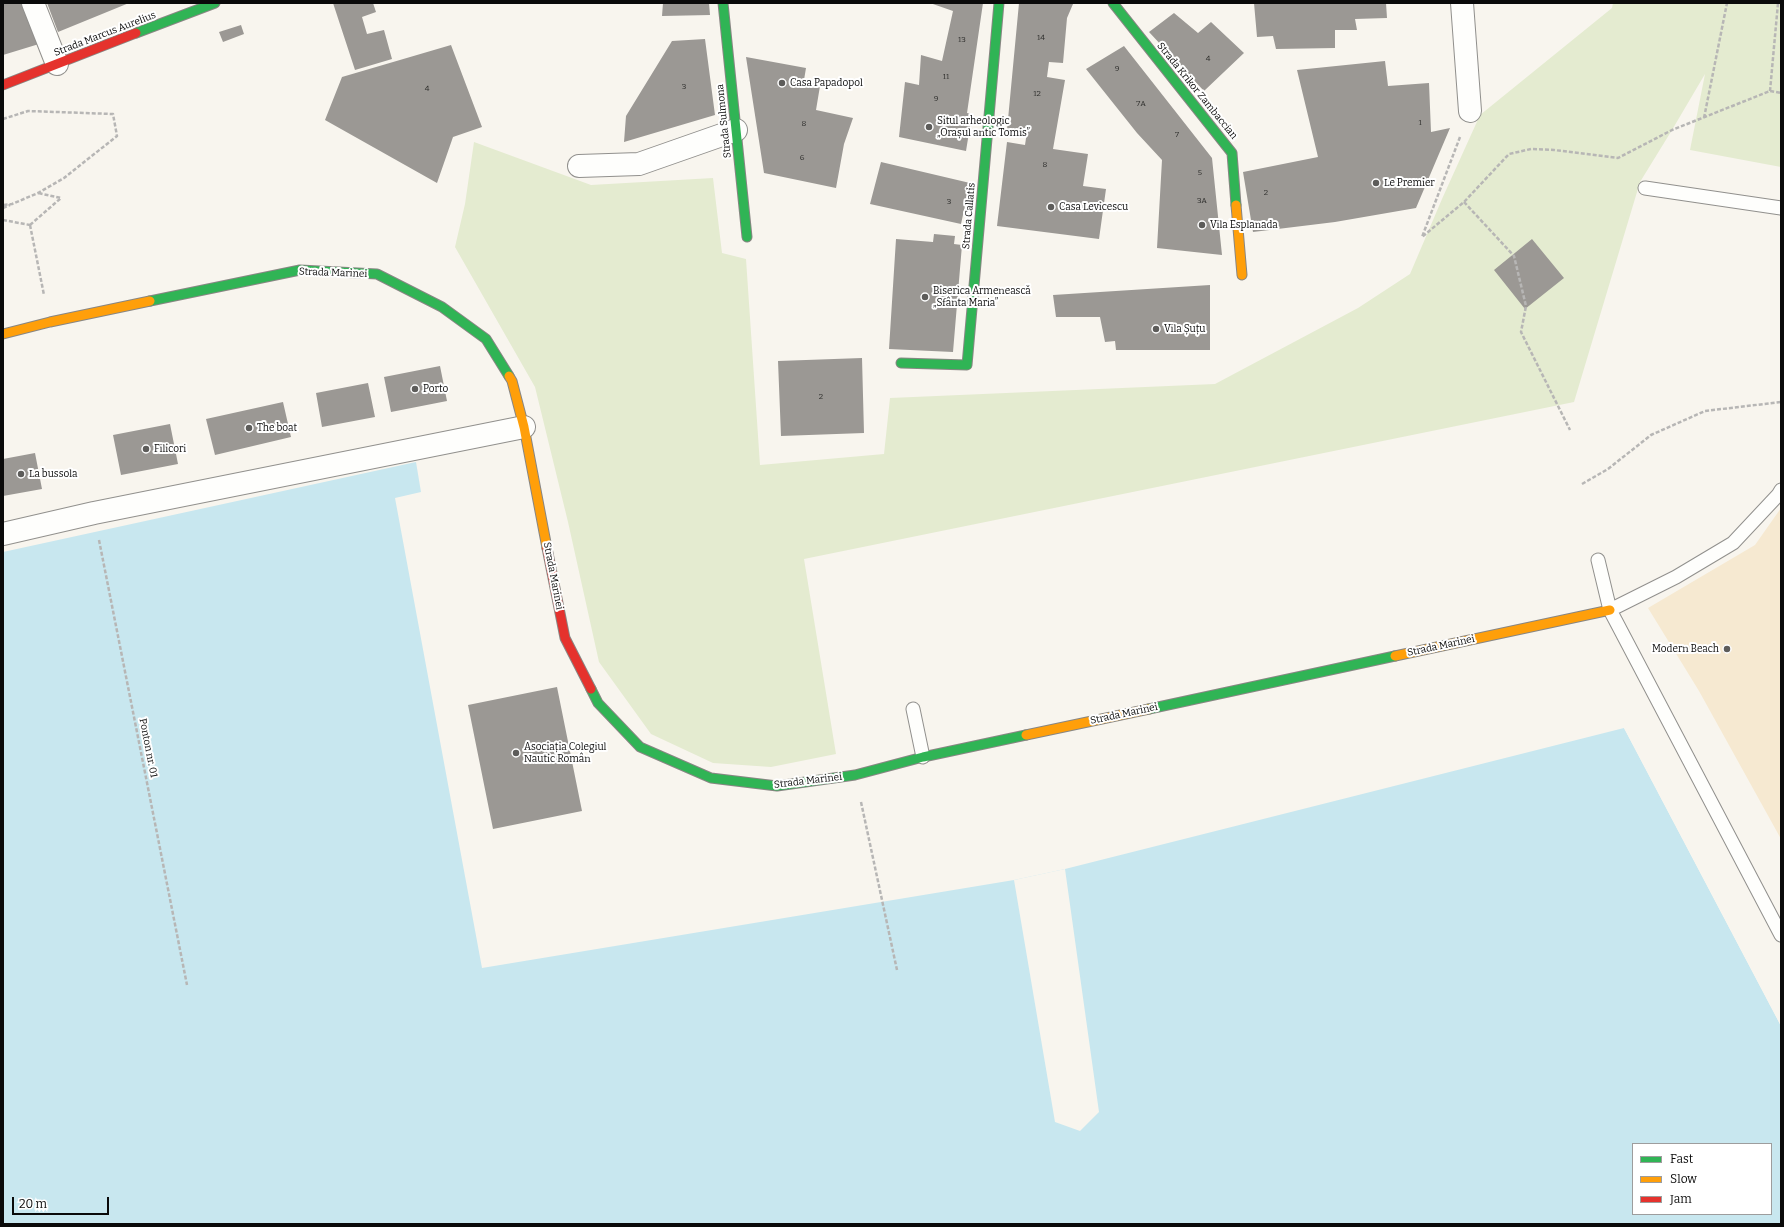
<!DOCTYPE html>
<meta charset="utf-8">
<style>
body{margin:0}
#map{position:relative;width:1784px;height:1227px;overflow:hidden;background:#f8f5ee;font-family:Bitter,serif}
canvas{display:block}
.frame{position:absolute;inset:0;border:4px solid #0a0a0a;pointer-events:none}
.legend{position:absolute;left:1632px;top:1143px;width:140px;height:72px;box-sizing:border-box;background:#fff;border:1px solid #9d9d9d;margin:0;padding:5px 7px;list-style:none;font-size:12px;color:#0a0a0a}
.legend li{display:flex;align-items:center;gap:8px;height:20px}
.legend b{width:20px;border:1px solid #9d9d9d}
.scale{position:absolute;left:12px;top:1197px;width:97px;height:18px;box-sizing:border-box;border:2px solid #0a0a0a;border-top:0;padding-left:5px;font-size:12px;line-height:14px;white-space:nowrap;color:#0a0a0a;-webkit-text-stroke:3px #fff;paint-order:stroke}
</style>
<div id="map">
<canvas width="1784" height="1227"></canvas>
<div class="frame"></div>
<ul class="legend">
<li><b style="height:5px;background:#30b455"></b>Fast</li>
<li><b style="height:5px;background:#ff9f0a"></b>Slow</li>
<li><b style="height:5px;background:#e5322d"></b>Jam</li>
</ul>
<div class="scale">20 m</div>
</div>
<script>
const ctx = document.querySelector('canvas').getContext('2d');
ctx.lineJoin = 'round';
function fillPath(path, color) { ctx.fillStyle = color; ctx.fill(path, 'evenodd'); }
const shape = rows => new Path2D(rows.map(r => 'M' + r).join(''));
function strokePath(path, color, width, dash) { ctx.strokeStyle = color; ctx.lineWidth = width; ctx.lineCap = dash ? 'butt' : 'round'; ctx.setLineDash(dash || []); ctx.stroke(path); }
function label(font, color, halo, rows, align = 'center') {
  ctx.font = font + ' Bitter,serif'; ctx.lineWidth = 4; ctx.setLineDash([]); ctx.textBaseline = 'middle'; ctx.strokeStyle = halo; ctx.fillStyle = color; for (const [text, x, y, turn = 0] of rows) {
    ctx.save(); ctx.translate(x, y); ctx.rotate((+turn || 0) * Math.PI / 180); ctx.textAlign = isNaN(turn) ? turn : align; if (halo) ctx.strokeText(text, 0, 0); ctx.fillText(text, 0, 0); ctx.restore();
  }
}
fillPath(shape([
 [1613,3,1781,3,1781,167,1690,150,1705,74,1672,130,1640,182,1574,402,804,559,836,754,771,767,713,763,651,734,599,662,568,522,535,387,455,247,465,204,474,142,591,185,713,178,722,253,746,259,760,465,884,454,890,398,1215,384,1358,308,1410,274,1442,199,1480,115,1612,8]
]), '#e4ebd0');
fillPath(shape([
 [1781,508,1781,839,1699,691,1648,608,1755,545]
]), '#f6e9d1');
fillPath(shape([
 [416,462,421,492,395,498,482,968,1014,880,1065,869,1624,728,1781,1026,1781,1224,3,1224,3,552],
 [1633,1144,1771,1144,1771,1214,1633,1214]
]), '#c8e7ef');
fillPath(shape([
 [1626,727,1781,1022,1781,1026,1624,728],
 [1065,869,1099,1112,1080,1131,1055,1122,1014,880]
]), '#f8f5ee');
fillPath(shape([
 [3,3,22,3,39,44,3,55],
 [47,3,129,3,58,32],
 [333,3,373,3,376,12,362,17,367,34,384,30,392,59,355,70],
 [663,3,709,3,710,15,662,16],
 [930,3,983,3,967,113,972,114,966,151,899,137,905,82,919,85,921,55,942,61,953,11],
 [1019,3,1072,3,1073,4,1067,18,1063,63,1049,62,1047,77,1065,80,1053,149,1088,154,1083,186,1106,189,1099,239,997,226,1007,142,1025,145,1027,132,1007,130],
 [1254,3,1386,3,1387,18,1355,19,1357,30,1335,30,1335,48,1276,49,1273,36,1257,37],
 [1174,13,1198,33,1211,22,1244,53,1204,91,1149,32],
 [241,25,244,34,223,42,219,32],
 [705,39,715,115,624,142,626,116,672,41],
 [451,45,482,127,453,137,437,183,325,120,342,77],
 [1124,46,1212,158,1222,255,1157,248,1162,160,1137,133,1086,69],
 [746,57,806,68,804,80,820,86,816,110,853,118,844,144,836,188,764,173],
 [1385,61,1388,86,1429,83,1431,132,1450,128,1416,208,1335,222,1253,232,1243,172,1318,157,1297,70],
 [881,162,970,183,961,224,870,204],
 [934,234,955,236,954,244,962,245,953,352,889,349,896,239,933,242],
 [1532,239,1564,278,1525,309,1494,270],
 [1210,285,1210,350,1116,350,1115,341,1105,342,1100,317,1056,317,1053,295],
 [862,358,864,433,781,436,778,361],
 [440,366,447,401,391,412,384,377],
 [368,383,375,417,322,427,316,393],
 [283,402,291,437,215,455,206,419],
 [170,424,178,464,121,475,113,435],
 [35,453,42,489,3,496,3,459],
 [557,687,582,811,493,829,468,705]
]), '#9b9894');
const lane = shape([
 [1645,188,1781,208],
 [1598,560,1610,610,1781,935],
 [1610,610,1676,577,1733,543,1778,495,1781,490],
 [913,709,923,757]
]);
const street = shape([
 [33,3,57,64],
 [1462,3,1470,111],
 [579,166,639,164,736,130],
 [3,534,94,513,524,427]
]);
const fast = shape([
 [723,3,747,237],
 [1113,3,1232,153,1236,205],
 [136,33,215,3],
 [150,301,300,270,377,274,442,307,486,339,509,376],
 [901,363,967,365,999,3],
 [591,689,598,703,640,747,711,778,777,786,855,775,923,757,1026,735],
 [1149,709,1395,656]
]);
const slow = shape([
 [1236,205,1242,275],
 [3,334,50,322,150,301],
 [509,376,512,381,524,427,547,548],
 [1395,656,1610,610],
 [1026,735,1149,709]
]);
const jam = shape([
 [3,85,136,33],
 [547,548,565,638,591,689]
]);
strokePath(lane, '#91908d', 15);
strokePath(street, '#91908d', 24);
strokePath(fast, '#888683', 11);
strokePath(slow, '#888683', 11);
strokePath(jam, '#888683', 11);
strokePath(shape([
 [1770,91,1778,3],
 [1704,118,1727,3],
 [3,119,28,111,113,114,117,136,64,178,38,193,12,204,3,205],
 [1460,137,1422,237,1464,202,1509,154,1531,149,1554,150,1618,158,1672,130,1770,91,1781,93],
 [1464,202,1514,256,1526,306,1521,332,1570,430],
 [3,208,10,205],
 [3,220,30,225],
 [30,225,44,295],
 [30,225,61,198,38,193],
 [1582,484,1608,469,1651,435,1705,411,1781,402],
 [99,540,187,985],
 [861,802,897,970]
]), '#b7b6b5', 2.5, [4, 2]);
strokePath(lane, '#fefefc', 13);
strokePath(street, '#fefefc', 22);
strokePath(fast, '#30b455', 9);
strokePath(slow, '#ff9f0a', 9);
strokePath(jam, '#e5322d', 9);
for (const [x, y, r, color] of [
 [782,83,4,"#5d5c5a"],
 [929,127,4,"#5d5c5a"],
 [1376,183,4,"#5d5c5a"],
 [1051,207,4,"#5d5c5a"],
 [1202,225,4,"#5d5c5a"],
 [925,297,4,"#5d5c5a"],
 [1156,329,4,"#5d5c5a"],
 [415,389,4,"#5d5c5a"],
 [249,428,4,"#5d5c5a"],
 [146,449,4,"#5d5c5a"],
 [21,474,4,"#5d5c5a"],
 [1727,649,4,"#5d5c5a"],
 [516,753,4,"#5d5c5a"]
]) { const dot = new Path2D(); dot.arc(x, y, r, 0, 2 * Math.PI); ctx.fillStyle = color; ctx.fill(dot); strokePath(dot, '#fff', 1.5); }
label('8px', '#2e2e2c', null, [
 ["14",1041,38],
 ["13",962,40],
 ["4",1208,59],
 ["9",1117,69],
 ["11",946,77],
 ["3",684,87],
 ["4",427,89],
 ["12",1037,94],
 ["9",936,99],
 ["7A",1141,104],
 ["1",1420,123],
 ["8",804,124],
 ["7",1177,135],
 ["6",802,158],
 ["8",1045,165],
 ["5",1200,173],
 ["2",1266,193],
 ["3A",1202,201],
 ["3",949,202],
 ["2",821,397]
]);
label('10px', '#0a0a0a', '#fff', [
 ["Strada Marcus Aurelius",105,34,-21],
 ["Strada Krikor Zambaccian",1197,91,51],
 ["Strada Sulmona",724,121,-96],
 ["Strada Callatis",969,216,-85],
 ["Strada Marinei",333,273,2],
 ["Strada Marinei",553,576,79],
 ["Strada Marinei",1441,646,-12],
 ["Strada Marinei",1124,714,-12],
 ["Ponton nr. 01",148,748,79],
 ["Strada Marinei",808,781,-7]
]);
label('10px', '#0a0a0a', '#fff', [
 ["Casa Papadopol",790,83],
 ["Situl arheologic",937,121],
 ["„Orașul antic Tomis”",937,133],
 ["Le Premier",1384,183],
 ["Casa Levicescu",1059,207],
 ["Vila Esplanada",1210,225],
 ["Biserica Armenească",933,291],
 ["„Sfânta Maria”",933,303],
 ["Vila Șuțu",1164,329],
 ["Porto",423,389],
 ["The boat",257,428],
 ["Filicori",154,449],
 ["La bussola",29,474],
 ["Modern Beach",1719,649,"right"],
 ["Asociația Colegiul",524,747],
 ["Nautic Român",524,759]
], 'left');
</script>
